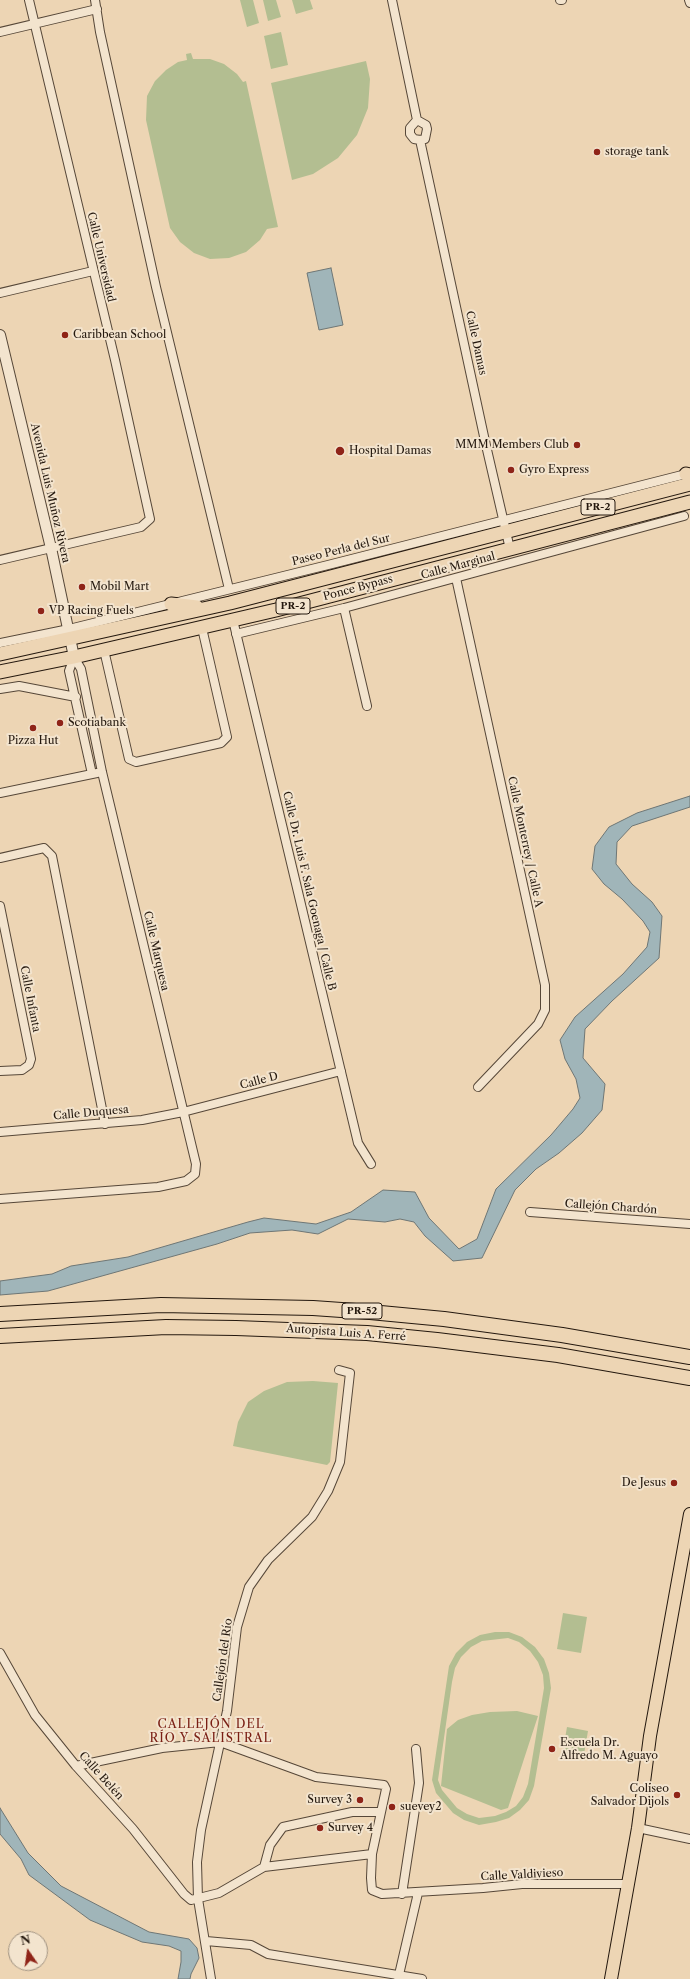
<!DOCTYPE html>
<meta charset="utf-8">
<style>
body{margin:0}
#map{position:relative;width:690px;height:1979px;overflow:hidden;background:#edd5b4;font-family:"Libre Caslon Text",serif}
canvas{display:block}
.north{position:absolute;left:8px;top:1931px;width:40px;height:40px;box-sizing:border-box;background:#f3e4ce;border:1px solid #a09281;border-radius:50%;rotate:347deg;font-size:11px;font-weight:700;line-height:16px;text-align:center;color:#24180e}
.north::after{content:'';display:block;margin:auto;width:14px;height:18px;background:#8f2418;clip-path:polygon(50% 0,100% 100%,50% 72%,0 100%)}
</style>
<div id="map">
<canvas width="690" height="1979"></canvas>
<div class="north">N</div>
</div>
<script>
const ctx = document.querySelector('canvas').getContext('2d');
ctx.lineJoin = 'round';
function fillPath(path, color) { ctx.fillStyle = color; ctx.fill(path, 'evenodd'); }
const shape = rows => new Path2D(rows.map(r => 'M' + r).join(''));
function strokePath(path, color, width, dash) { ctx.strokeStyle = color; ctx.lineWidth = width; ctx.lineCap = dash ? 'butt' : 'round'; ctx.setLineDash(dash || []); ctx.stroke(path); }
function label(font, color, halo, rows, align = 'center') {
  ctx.font = font + ' "Libre Caslon Text",serif'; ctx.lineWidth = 4; ctx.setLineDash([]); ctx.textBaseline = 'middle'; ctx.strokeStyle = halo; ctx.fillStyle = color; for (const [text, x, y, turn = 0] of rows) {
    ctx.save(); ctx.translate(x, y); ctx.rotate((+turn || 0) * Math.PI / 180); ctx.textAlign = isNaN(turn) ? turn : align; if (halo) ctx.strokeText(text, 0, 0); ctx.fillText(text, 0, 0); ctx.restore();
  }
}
fillPath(shape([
 [240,0,253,0,259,23,247,27],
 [263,0,276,0,281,17,268,21],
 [292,0,310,0,313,9,296,14],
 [281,32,288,65,271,69,264,36],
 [191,53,193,59,210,59,224,64,237,74,243,82,246,81,278,227,267,229,260,240,246,252,229,258,210,259,194,253,180,242,170,228,146,120,147,96,155,81,166,70,178,62,187,60,186,54],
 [366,61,370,79,368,108,357,135,338,158,313,174,292,180,271,83],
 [313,1381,338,1383,330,1462,327,1465,233,1446,238,1422,248,1402,264,1391,287,1382],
 [563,1613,587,1617,581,1653,557,1649],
 [495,1632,509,1632,522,1637,535,1647,544,1659,549,1673,551,1688,534,1786,529,1800,520,1810,509,1818,496,1822,479,1825,464,1820,453,1813,436,1793,432,1780,449,1666,456,1653,467,1642,480,1635],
 [508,1638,519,1642,530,1651,538,1662,543,1675,544,1688,528,1784,523,1797,516,1806,506,1812,495,1816,479,1818,467,1814,457,1808,442,1790,438,1780,452,1682,455,1668,461,1657,471,1647,482,1641],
 [517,1711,538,1716,508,1808,501,1810,441,1786,447,1729,458,1720,472,1715,490,1712],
 [567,1727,588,1731,583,1760,562,1756]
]), '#b3be91');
const water = shape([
 [331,268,343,325,319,330,307,273,331,268],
 [690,796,690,807,632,826,617,842,616,864,632,884,652,902,662,916,659,958,612,1001,585,1029,583,1058,605,1084,602,1110,582,1133,559,1153,536,1169,515,1190,482,1258,453,1261,425,1236,414,1222,400,1219,385,1222,348,1219,318,1234,292,1230,250,1233,217,1244,48,1291,0,1295,0,1281,52,1274,71,1266,128,1257,248,1222,264,1218,316,1224,351,1212,383,1190,415,1192,429,1218,459,1249,477,1239,496,1189,551,1135,573,1109,580,1098,576,1079,565,1059,560,1040,575,1017,623,974,647,947,650,932,643,921,622,899,604,884,592,869,595,846,609,827,637,813,690,796],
 [0,1808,28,1853,61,1886,149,1932,189,1939,197,1948,199,1958,191,1974,190,1979,178,1979,181,1962,181,1951,169,1946,142,1942,90,1920,29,1875,21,1859,0,1834,0,1808]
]);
fillPath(water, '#a0b5b9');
strokePath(water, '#6e7675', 1);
const minor = shape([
 [95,0,100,32,156,287,229,589],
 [392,0,417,120,426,125,427,129,425,139,420,140,485,441,510,549],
 [560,0,562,0],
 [689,0,690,3],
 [0,32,97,9],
 [417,120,410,128,410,134,414,139,420,140],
 [0,293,93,271],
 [0,560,141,527,150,519,115,360,29,0],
 [456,578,545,985,545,1010,538,1024,478,1087],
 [344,608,367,706],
 [233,620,358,1143,371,1164],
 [236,634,344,608,684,516],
 [0,643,69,629,328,565,686,474],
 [104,650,129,759,136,762,221,743,227,737,202,628],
 [0,689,19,686,76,697],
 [0,793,97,773],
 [0,858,44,848,52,856,105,1124],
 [0,906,31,1059,29,1065,22,1070,0,1071],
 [0,1132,142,1120,183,1112,341,1071],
 [0,1199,158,1187,186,1181,195,1174,196,1164,102,772,81,669,74,657,69,671,92,774],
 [530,1212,690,1224],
 [0,1653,35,1715,76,1766,133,1829,184,1894,191,1900,219,1893,264,1867,372,1854],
 [76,1766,162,1748,220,1742,316,1777,384,1785,386,1789,372,1854,371,1878,372,1890,382,1894,483,1888,522,1884,627,1884],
 [638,1828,690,1839],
 [264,1867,270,1845,283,1827,352,1812,381,1812],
 [402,1894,419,1783,416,1749],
 [206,1941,251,1945,268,1954,422,1979],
 [211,1979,198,1899,197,1862,201,1830,227,1711,237,1627,249,1587,268,1560,312,1517,328,1491,340,1462,350,1373,339,1370],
 [398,1979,418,1893]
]);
const tertiary = shape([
 [0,335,51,548,74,657]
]);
const primary = shape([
 [611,1979,638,1828,650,1736,690,1514]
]);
const trunk = shape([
 [686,474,690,475],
 [171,604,197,607],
 [0,654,230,603,690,484],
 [0,672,74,657,276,610,690,502]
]);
const motorway = shape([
 [0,1314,161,1305,313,1308,370,1312,444,1319,562,1335,690,1357],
 [0,1336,166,1327,236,1328,367,1333,437,1340,558,1355,690,1378]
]);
strokePath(minor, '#564738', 10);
strokePath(tertiary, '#564738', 12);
strokePath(primary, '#24180e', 14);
strokePath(trunk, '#24180e', 15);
strokePath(motorway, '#24180e', 16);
strokePath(minor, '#f3e4ce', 8);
strokePath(tertiary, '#f3e4ce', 10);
strokePath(primary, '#edd5b4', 12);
strokePath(trunk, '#edd5b4', 13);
strokePath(motorway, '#edd5b4', 14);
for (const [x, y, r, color] of [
 [597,152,4,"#8f2418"],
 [65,335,4,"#8f2418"],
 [577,445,4,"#8f2418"],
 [340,451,5,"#8f2418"],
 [511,470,4,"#8f2418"],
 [82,587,4,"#8f2418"],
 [41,611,4,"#8f2418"],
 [60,723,4,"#8f2418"],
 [33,728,4,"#8f2418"],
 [674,1483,4,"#8f2418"],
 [552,1749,4,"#8f2418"],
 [677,1795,4,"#8f2418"],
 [360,1800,4,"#8f2418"],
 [392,1807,4,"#8f2418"],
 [320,1828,4,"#8f2418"]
]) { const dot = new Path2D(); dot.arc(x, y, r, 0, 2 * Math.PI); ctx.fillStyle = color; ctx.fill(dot); strokePath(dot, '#f3e4ce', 1.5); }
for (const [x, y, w] of [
 [598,507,34],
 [293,606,34],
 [362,1311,40]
]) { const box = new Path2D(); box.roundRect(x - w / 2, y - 8, w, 16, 3); ctx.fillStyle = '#f3e4ce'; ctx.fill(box); strokePath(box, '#24180e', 1); }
label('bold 10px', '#24180e', null, [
 ["PR-2",598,507],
 ["PR-2",293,606],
 ["PR-52",362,1311]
]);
label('11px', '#24180e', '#f3e4ce', [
 ["storage tank",605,152],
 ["Caribbean School",73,335],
 ["MMM Members Club",569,445,"right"],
 ["Hospital Damas",349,451],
 ["Gyro Express",519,470],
 ["Mobil Mart",90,587],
 ["VP Racing Fuels",49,611],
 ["Scotiabank",68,723],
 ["Pizza Hut",33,741,"center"],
 ["De Jesus",666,1483,"right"],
 ["Escuela Dr.",560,1743],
 ["Alfredo M. Aguayo",560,1756],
 ["Coliseo",669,1789,"right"],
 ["Salvador Dijols",669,1802,"right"],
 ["Survey 3",352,1800,"right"],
 ["suevey2",400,1807],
 ["Survey 4",328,1828]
], 'left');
label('11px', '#24180e', '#f3e4ce', [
 ["Calle Universidad",101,257,77],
 ["Calle Damas",476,343,78],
 ["Avenida Luis Muñoz Rivera",50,493,77],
 ["Paseo Perla del Sur",341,550,-14],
 ["Calle Marginal",458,566,-15],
 ["Ponce Bypass",358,588,-15],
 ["Calle Monterrey / Calle A",525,842,78],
 ["Calle Dr. Luis F. Sala Goenaga / Calle B",309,891,77],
 ["Calle Marquesa",156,951,77],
 ["Calle Infanta",30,999,79],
 ["Calle D",259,1081,-15],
 ["Calle Duquesa",91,1113,-5],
 ["Callejón Chardón",611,1207,4],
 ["Autopista Luis A. Ferré",346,1333,4],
 ["Callejón del Río",223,1660,-82],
 ["Calle Belén",101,1776,48],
 ["Calle Valdivieso",522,1875,-3]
]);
ctx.letterSpacing = '1px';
label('12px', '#7a1f14', '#f3e4ce', [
 ["CALLEJÓN DEL",211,1725],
 ["RÍO Y SALISTRAL",211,1739]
]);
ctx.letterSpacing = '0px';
</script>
